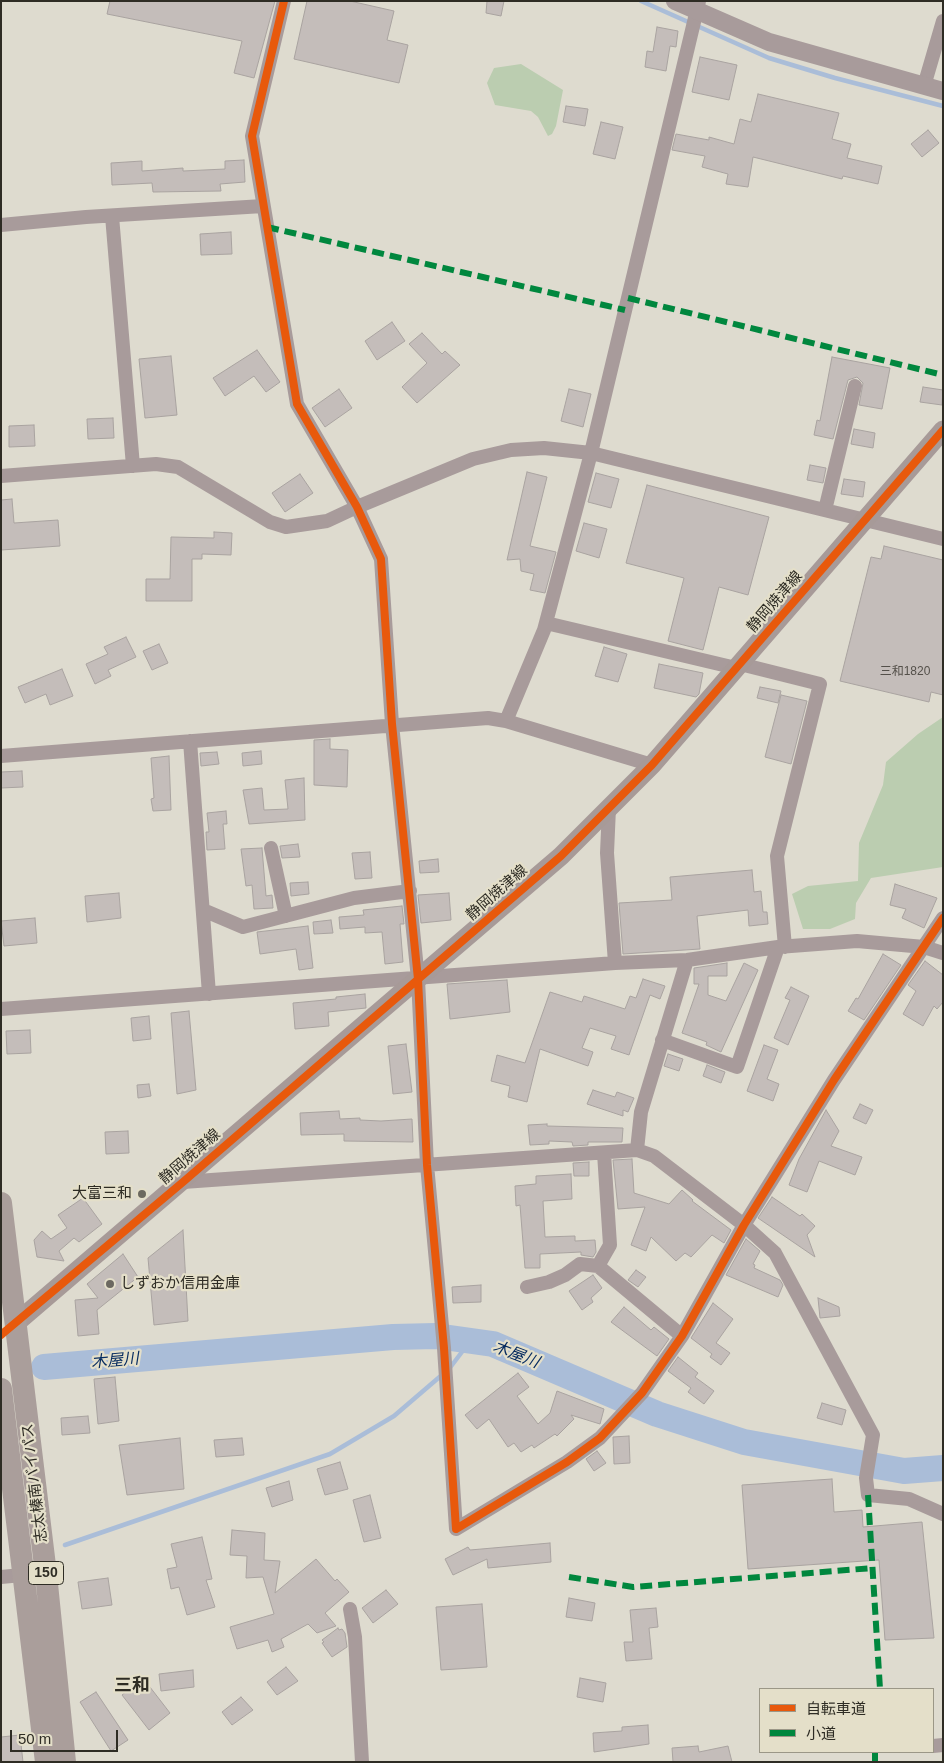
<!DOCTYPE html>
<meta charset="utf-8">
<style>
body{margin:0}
#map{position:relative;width:944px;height:1763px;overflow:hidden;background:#dedbcf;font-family:Arial,"Noto Sans JP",sans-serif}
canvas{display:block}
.frame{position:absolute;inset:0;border:2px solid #2e2c24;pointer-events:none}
.legend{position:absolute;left:759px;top:1688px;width:175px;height:65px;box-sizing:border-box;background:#e4dfc9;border:1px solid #9b9787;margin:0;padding:6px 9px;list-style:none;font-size:15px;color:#2e2c24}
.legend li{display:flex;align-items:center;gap:10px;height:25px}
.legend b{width:25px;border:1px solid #9b9787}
.scale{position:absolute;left:10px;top:1730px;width:108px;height:22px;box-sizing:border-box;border:2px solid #2e2c24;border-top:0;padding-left:6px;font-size:15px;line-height:18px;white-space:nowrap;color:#2e2c24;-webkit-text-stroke:4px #e4dfc9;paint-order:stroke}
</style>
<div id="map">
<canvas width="944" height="1763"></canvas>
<div class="frame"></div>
<ul class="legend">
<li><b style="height:6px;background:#e8590c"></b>自転車道</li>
<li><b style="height:6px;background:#00873e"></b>小道</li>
</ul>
<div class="scale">50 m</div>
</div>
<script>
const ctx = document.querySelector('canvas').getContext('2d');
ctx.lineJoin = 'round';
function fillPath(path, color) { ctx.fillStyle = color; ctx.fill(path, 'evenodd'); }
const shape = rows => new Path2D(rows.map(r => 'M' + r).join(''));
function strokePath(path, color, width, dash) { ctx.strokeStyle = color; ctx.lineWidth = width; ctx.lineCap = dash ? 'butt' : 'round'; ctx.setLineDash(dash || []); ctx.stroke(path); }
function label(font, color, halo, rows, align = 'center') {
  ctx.font = font + ' Arial,"Noto Sans JP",sans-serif'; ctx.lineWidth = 4.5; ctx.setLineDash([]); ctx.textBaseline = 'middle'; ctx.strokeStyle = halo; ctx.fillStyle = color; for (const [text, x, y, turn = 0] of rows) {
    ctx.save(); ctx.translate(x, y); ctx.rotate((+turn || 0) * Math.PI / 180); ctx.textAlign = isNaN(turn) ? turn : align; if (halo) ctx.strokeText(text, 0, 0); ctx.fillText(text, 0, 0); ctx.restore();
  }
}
fillPath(shape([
 [521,64,563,90,556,126,552,134,548,136,538,117,531,111,495,105,487,83,494,68],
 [943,717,943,867,871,878,856,903,855,919,830,929,803,929,792,894,808,886,858,881,859,843,883,785,886,762,918,734]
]), '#bbcdb0');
strokePath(shape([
 [641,1,769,58,835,78,943,106],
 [449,1369,471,1340],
 [65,1545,330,1454,394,1416,443,1374]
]), '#aabdd8', 4.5);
strokePath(shape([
 [44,1367,393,1337,436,1336,493,1344,657,1414,744,1442,904,1471,943,1468]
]), '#aabdd8', 26);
const building = shape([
 [110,1,275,1,254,78,234,73,242,41,107,14,110,1],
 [307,1,350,1,394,11,387,40,408,45,399,83,294,59,307,1],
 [487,1,504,1,501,16,486,13,487,1],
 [657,27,678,31,676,47,670,46,666,71,645,67,647,51,653,52,657,27],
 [700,57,737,65,729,100,692,92,700,57],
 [758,94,839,113,832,139,851,144,847,158,882,166,878,184,843,176,842,179,753,157,748,187,726,184,728,174,702,167,705,156,672,150,676,134,709,140,709,137,734,144,740,119,751,122,758,94],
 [566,106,588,109,585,126,563,122,566,106],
 [601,122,623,127,615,159,593,154,601,122],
 [928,130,939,143,922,157,911,144,928,130],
 [244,160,245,182,220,184,221,191,153,192,152,183,112,185,111,163,142,161,142,171,183,168,183,171,225,169,225,161,244,160],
 [231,232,232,254,201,255,200,234,231,232],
 [392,322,405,341,377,360,365,341,392,322],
 [422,333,442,354,445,351,460,365,417,403,402,387,427,363,409,344,422,333],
 [257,350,280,382,266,392,254,376,225,396,213,378,257,350],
 [171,356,177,415,145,418,139,359,171,356],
 [832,357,890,368,882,409,859,405,863,383,857,377,848,380,833,439,814,435,817,420,820,421,832,357],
 [923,387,943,390,942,405,920,402,923,387],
 [339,389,352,408,325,427,312,408,339,389],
 [569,389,591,394,583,427,561,421,569,389],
 [113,418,114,438,88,439,87,419,113,418],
 [34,425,35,446,9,447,9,426,34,425],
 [854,429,875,433,873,448,851,444,854,429],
 [810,465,826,468,823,483,807,480,810,465],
 [527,472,547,477,530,546,556,552,545,593,530,590,534,574,521,571,520,559,507,560,527,472],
 [596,473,619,479,611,508,588,502,596,473],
 [300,474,313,493,285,512,272,493,300,474],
 [844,479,865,482,863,497,841,494,844,479],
 [647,485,769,517,748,595,719,587,703,650,668,641,684,578,626,563,647,485],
 [12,499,14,523,58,520,60,546,1,550,1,500,12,499],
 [584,523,607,529,599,558,576,551,584,523],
 [214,532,232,533,231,555,202,554,202,559,192,559,192,601,146,601,146,579,170,579,171,537,214,538,214,532],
 [884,546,943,560,943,695,931,692,929,702,840,681,871,557,881,559,884,546],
 [126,637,136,657,108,670,111,676,95,684,86,664,108,654,104,647,126,637],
 [159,644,168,663,152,670,143,651,159,644],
 [604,647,627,654,618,682,595,676,604,647],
 [659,664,703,673,699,694,696,697,654,688,659,664],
 [62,669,73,696,50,705,46,694,25,703,18,687,62,669],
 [760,687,781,691,778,703,757,698,760,687],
 [781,695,807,701,791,764,765,757,781,695],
 [330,739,330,749,348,750,347,787,314,785,314,740,330,739],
 [261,751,262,764,243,766,242,753,261,751],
 [217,752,219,764,201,766,200,753,217,752],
 [169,756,171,810,153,811,151,799,154,798,151,758,169,756],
 [22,771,23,787,1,788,1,772,22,771],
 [304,778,305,820,249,824,243,790,262,788,264,810,288,809,285,780,304,778],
 [226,811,227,824,223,824,225,849,207,850,206,832,209,832,207,813,226,811],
 [298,844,300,857,282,858,280,846,298,844],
 [262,848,266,896,272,895,273,908,254,909,252,885,246,886,241,849,262,848],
 [370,852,372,878,355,879,352,853,370,852],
 [438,859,439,872,420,873,419,861,438,859],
 [752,870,754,892,761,891,763,912,767,912,768,924,749,926,748,910,697,916,700,949,623,954,619,903,672,900,670,877,752,870],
 [308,882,309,894,291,896,290,883,308,882],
 [895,884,937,898,924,928,902,918,906,909,890,905,895,884],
 [119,893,121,918,87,922,85,896,119,893],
 [449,893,451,920,421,923,418,895,449,893],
 [402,906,404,924,400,924,403,962,385,964,382,932,365,933,365,927,340,929,339,917,364,915,363,910,402,906],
 [35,918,37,943,4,946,1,921,35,918],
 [331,920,333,933,314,934,313,922,331,920],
 [308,926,313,968,299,970,296,949,260,954,257,932,308,926],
 [883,954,901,965,864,1020,848,1011,856,998,858,999,883,954],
 [925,961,943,975,943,1002,937,1009,934,1006,923,1026,903,1014,916,991,908,985,925,961],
 [727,963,727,976,708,976,708,995,726,1001,744,963,758,970,721,1052,706,1045,707,1042,682,1033,699,984,694,984,694,968,727,963],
 [643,979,665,986,660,999,650,995,629,1055,611,1049,616,1036,590,1028,582,1048,593,1052,588,1066,540,1049,527,1102,508,1097,510,1086,491,1081,497,1055,525,1063,550,992,582,1002,584,996,625,1009,630,996,636,998,643,979],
 [507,980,510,1012,450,1019,447,984,507,980],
 [791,987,809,996,788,1045,774,1038,790,1000,785,998,791,987],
 [365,994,366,1008,328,1012,329,1026,295,1029,293,1003,336,999,336,997,365,994],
 [189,1011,196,1090,177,1094,171,1013,189,1011],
 [149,1016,151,1039,133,1041,131,1018,149,1016],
 [30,1030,31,1053,7,1054,6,1031,30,1030],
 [406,1044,412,1092,393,1094,388,1046,406,1044],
 [764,1045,778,1050,767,1079,779,1084,773,1101,747,1091,764,1045],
 [668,1054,683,1059,679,1071,664,1066,668,1054],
 [707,1065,725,1072,721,1083,703,1076,707,1065],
 [149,1084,151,1096,138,1098,137,1085,149,1084],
 [593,1090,615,1097,617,1092,634,1098,628,1112,623,1110,623,1116,587,1104,593,1090],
 [860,1104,873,1110,866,1124,853,1118,860,1104],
 [826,1110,839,1131,831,1146,862,1157,855,1175,819,1161,807,1192,789,1185,799,1159,826,1110],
 [339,1111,340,1119,360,1118,360,1120,381,1121,412,1119,413,1142,344,1141,344,1134,301,1135,300,1113,339,1111],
 [547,1124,547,1126,623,1128,622,1142,588,1142,588,1145,573,1146,572,1142,549,1141,549,1144,530,1145,528,1125,547,1124],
 [128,1131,129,1153,106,1154,105,1132,128,1131],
 [632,1159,634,1193,669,1204,682,1190,693,1200,692,1201,731,1230,724,1243,712,1235,691,1257,685,1253,676,1261,651,1237,646,1251,631,1245,645,1207,618,1209,613,1160,632,1159],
 [589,1162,589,1176,574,1176,573,1163,589,1162],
 [571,1174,572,1199,543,1201,545,1237,575,1236,575,1241,595,1240,596,1252,593,1257,581,1255,581,1252,540,1254,540,1268,525,1268,520,1205,516,1206,515,1186,536,1184,536,1176,571,1174],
 [772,1197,800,1216,802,1214,815,1226,807,1235,815,1257,758,1218,772,1197],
 [83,1198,102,1224,79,1242,74,1238,59,1251,64,1261,37,1257,34,1240,42,1231,51,1239,67,1228,58,1215,83,1198],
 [183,1230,188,1321,154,1325,148,1258,183,1230],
 [746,1239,760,1251,753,1264,755,1265,754,1268,780,1280,783,1285,778,1297,726,1275,746,1239],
 [123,1254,138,1277,97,1310,99,1334,78,1336,75,1300,98,1298,87,1284,123,1254],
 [636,1270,646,1277,638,1287,628,1280,636,1270],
 [593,1275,602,1288,591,1298,593,1302,582,1310,569,1291,593,1275],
 [481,1285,481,1302,453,1303,452,1287,481,1285],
 [818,1298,839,1307,840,1316,820,1318,818,1298],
 [713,1303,733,1319,716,1343,730,1353,721,1365,710,1357,712,1354,691,1338,713,1303],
 [624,1307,651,1330,654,1327,669,1339,657,1356,611,1322,624,1307],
 [678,1357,698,1373,695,1377,714,1391,704,1404,688,1392,691,1388,668,1371,678,1357],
 [518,1373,529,1387,517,1396,538,1424,550,1413,557,1391,604,1409,600,1424,571,1415,574,1419,557,1436,555,1434,534,1448,532,1445,521,1452,514,1443,508,1447,489,1419,477,1429,465,1415,518,1373],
 [115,1377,119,1421,98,1424,94,1379,115,1377],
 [822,1403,846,1410,842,1425,817,1418,822,1403],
 [88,1416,90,1433,62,1435,61,1418,88,1416],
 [629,1436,630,1463,614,1464,613,1437,629,1436],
 [180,1438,184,1489,127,1495,119,1445,180,1438],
 [242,1438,244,1455,216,1457,214,1440,242,1438],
 [597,1451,606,1463,594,1471,586,1459,597,1451],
 [340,1462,348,1489,325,1495,317,1469,340,1462],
 [832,1479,834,1512,862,1510,863,1527,922,1522,934,1638,885,1640,879,1560,748,1569,742,1485,832,1479],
 [289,1481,293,1500,272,1507,266,1488,289,1481],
 [370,1495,381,1538,364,1542,353,1500,370,1495],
 [232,1530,265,1533,264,1560,280,1561,275,1593,316,1559,335,1581,337,1579,349,1592,325,1613,336,1626,317,1633,308,1624,281,1639,284,1647,272,1652,268,1640,237,1649,230,1627,274,1614,263,1577,246,1578,247,1556,230,1555,232,1530],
 [202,1537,212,1579,206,1580,215,1607,187,1615,179,1587,171,1589,167,1569,177,1567,171,1544,202,1537],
 [550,1543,551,1562,488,1568,487,1559,453,1575,445,1559,468,1547,470,1550,550,1543],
 [108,1578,112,1605,82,1609,78,1582,108,1578],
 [386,1590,398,1604,373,1623,362,1608,386,1590],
 [569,1598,595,1603,592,1621,566,1617,569,1598],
 [482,1604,487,1667,441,1670,436,1607,482,1604],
 [656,1608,658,1627,649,1628,652,1659,626,1661,624,1642,633,1642,630,1610,656,1608],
 [338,1628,339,1630,342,1629,345,1633,347,1647,332,1657,322,1643,324,1642,322,1640,338,1628],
 [286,1667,298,1681,277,1695,267,1682,286,1667],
 [193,1670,194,1687,161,1691,159,1674,193,1670],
 [143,1678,170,1713,149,1730,122,1695,143,1678],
 [580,1678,606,1683,603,1702,577,1697,580,1678],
 [96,1692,128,1740,111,1751,80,1702,96,1692],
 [241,1697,253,1710,232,1725,222,1712,241,1697],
 [648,1725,649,1744,594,1752,593,1733,622,1731,622,1727,648,1725],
 [20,1735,23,1762,1,1762,1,1737,20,1735],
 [698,1746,699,1752,728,1746,732,1762,673,1762,672,1748,698,1746]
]);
fillPath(building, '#c4bdba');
strokePath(building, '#a9a3a0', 1);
strokePath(shape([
 [284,1,252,136,297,404,357,507,381,559,392,724,418,979,427,1165,444,1348,456,1529,567,1462,600,1438,642,1393,682,1336,744,1225,834,1080,943,918],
 [924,86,943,21],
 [112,216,133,466],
 [1,225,86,217,263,206],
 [1,476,156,464,178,467,270,522,286,527,327,521,357,507,473,459,511,450,544,448,591,453,943,539],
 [825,510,855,386],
 [546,623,736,668],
 [740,664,820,684,777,856,785,947],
 [506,721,544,630,591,453,699,1],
 [190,741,209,994],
 [1,756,488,718,506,721,652,765],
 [609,808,607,853,615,963],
 [271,848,286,916],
 [203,910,243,927,354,898,410,891],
 [1,1009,615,963,687,960,778,947,857,941,924,947,943,953],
 [662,1040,737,1067,778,947],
 [637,1150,641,1112,687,960],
 [183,1182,637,1150,654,1156,744,1225,775,1253,873,1435,866,1478,868,1495,909,1499,943,1514],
 [598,1266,610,1245,604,1153],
 [527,1287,549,1282,565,1275,580,1264,598,1266,682,1336],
 [1,1577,22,1575],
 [350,1609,355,1637,362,1762],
 [933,1746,943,1745]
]), '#a89b9b', 14);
strokePath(shape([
 [675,1,769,42,943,91]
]), '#a89b9b', 18);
strokePath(shape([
 [16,1323,561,856,652,765,943,430]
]), '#a79a98', 19);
strokePath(shape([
 [1,1203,46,1574,65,1762],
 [1,1389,46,1762]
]), '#aa9e9b', 22);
strokePath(shape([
 [267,227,625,310],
 [628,298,943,375],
 [868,1495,880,1689],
 [569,1577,633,1587,873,1568],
 [875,1762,875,1752]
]), '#00873e', 6, [12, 6]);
strokePath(shape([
 [284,1,252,136,297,404,357,507,381,559,392,724,418,979,427,1165,444,1348,456,1529,567,1462,600,1438,642,1393,682,1336,744,1225,834,1080,943,918],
 [1,1335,183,1182,561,856,652,765,943,430]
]), '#e8590c', 8);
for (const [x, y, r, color] of [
 [142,1194,5,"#6c6960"],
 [110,1284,5,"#6c6960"]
]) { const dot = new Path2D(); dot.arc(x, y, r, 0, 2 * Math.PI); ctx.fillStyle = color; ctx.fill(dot); strokePath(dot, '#e4dfc9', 2); }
label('12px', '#54504a', null, [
 ["三和1820",905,672]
]);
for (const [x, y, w] of [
 [46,1573,35]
]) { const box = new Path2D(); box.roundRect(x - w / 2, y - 11.5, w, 23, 4); ctx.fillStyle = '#e4dfc9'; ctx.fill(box); strokePath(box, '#2e2c24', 1); }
label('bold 14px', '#2e2c24', null, [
 ["150",46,1573]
]);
label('15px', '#2e2c24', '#e4dfc9', [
 ["静岡焼津線",775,602,-49],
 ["静岡焼津線",497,893,-41],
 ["静岡焼津線",190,1157,-41],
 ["志太榛南バイパス",35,1483,-97]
]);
label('15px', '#2e2c24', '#e4dfc9', [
 ["大富三和",132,1194],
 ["しずおか信用金庫",120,1284,"left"]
], 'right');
label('italic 16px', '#072c60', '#e4dfc9', [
 ["木屋川",516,1355,21],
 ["木屋川",115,1361,-5]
]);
label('bold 18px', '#2e2c24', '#e4dfc9', [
 ["三和",132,1686]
]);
</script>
